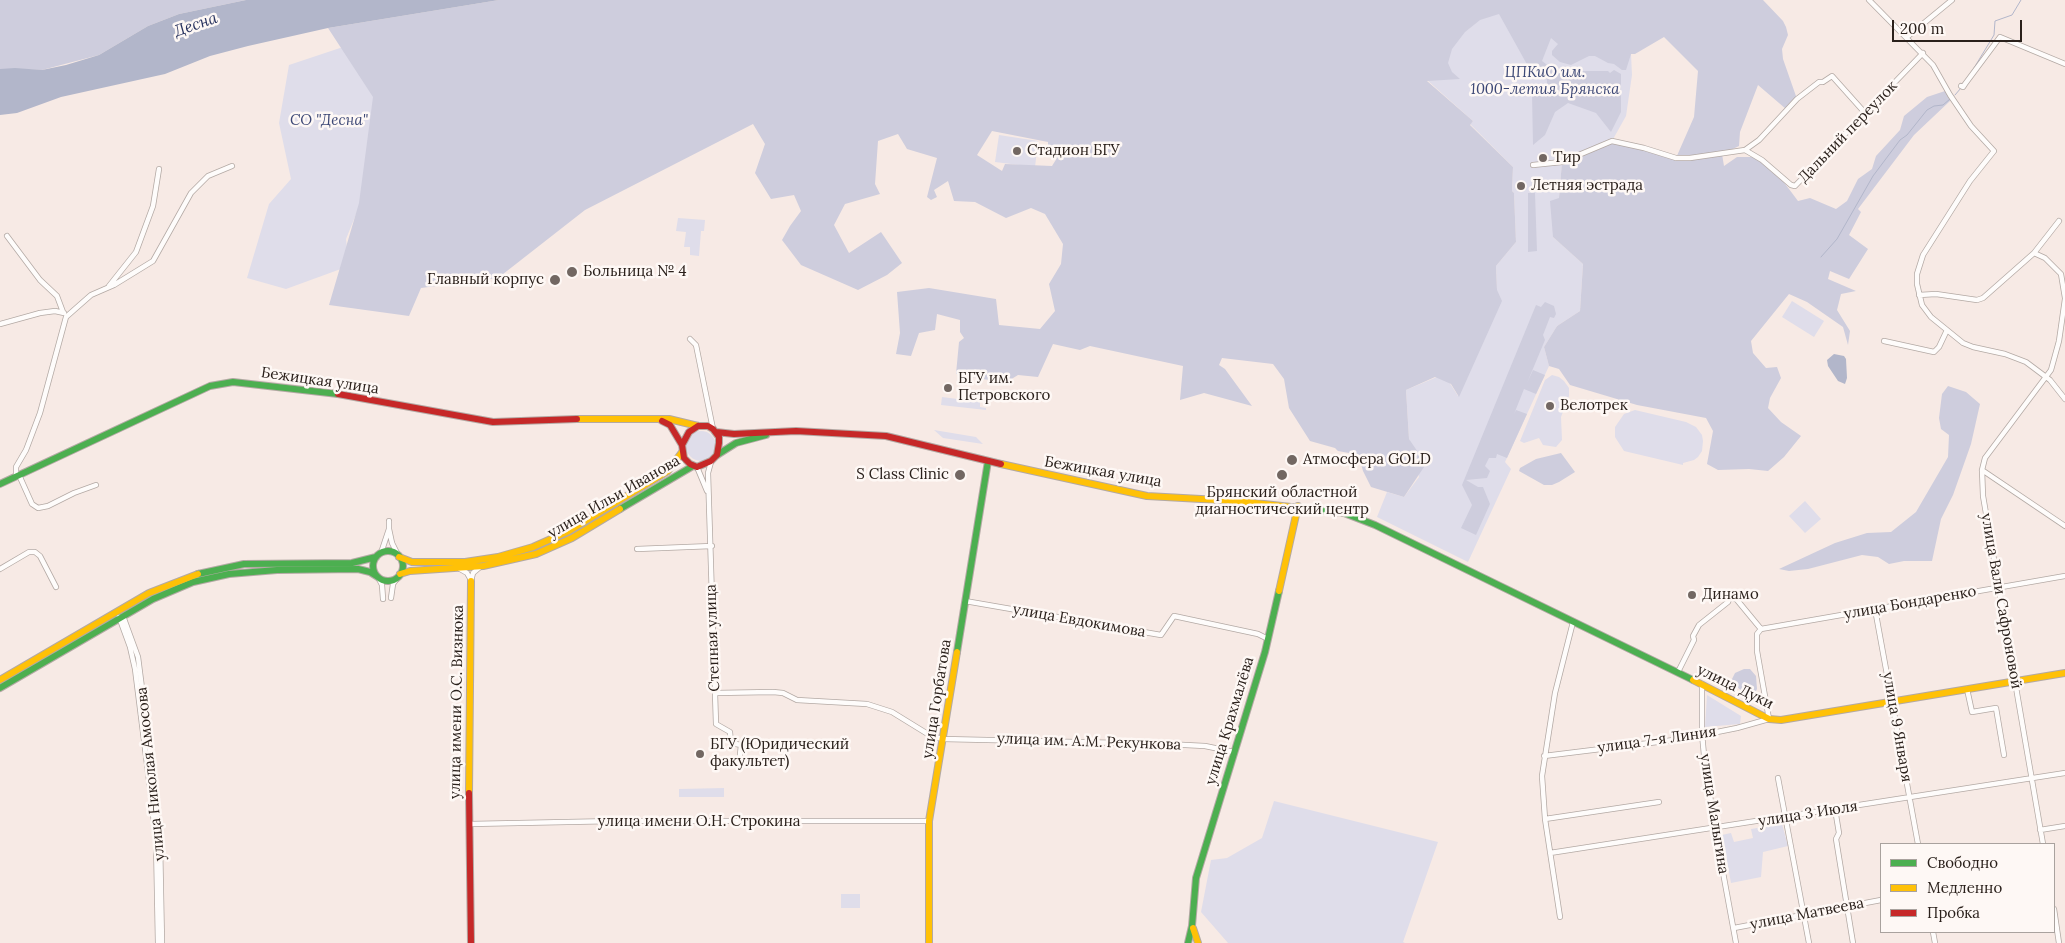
<!DOCTYPE html>
<meta charset="utf-8">
<style>
body{margin:0}
#map{position:relative;width:2065px;height:943px;overflow:hidden;background:#f7eae5;font-family:Lora,serif}
canvas{display:block}
.legend{position:absolute;left:1880px;top:843px;width:175px;height:90px;box-sizing:border-box;background:#fef8f5;border:1px solid #a9a29e;margin:0;padding:6px 9px;list-style:none;font-size:15px;color:#2a201b}
.legend li{display:flex;align-items:center;gap:10px;height:25px}
.legend b{width:25px;border:1px solid #a9a29e}
.scale{position:absolute;left:1892px;top:20px;width:130px;height:22px;box-sizing:border-box;border:2px solid #2a201b;border-top:0;padding-left:6px;font-size:15px;line-height:18px;white-space:nowrap;color:#2a201b;-webkit-text-stroke:4px #fef8f5;paint-order:stroke}
</style>
<div id="map">
<canvas width="2065" height="943"></canvas>
<ul class="legend">
<li><b style="height:6px;background:#4caf50"></b>Свободно</li>
<li><b style="height:6px;background:#ffc107"></b>Медленно</li>
<li><b style="height:6px;background:#c62828"></b>Пробка</li>
</ul>
<div class="scale">200 m</div>
</div>
<script>
const ctx = document.querySelector('canvas').getContext('2d');
ctx.lineJoin = 'round';
function fillPath(path, color) { ctx.fillStyle = color; ctx.fill(path, 'evenodd'); }
const shape = rows => new Path2D(rows.map(r => 'M' + r).join(''));
function strokePath(path, color, width, dash) { ctx.strokeStyle = color; ctx.lineWidth = width; ctx.lineCap = dash ? 'butt' : 'round'; ctx.setLineDash(dash || []); ctx.stroke(path); }
function label(font, color, halo, rows, align = 'center') {
  ctx.font = font + ' Lora,serif'; ctx.lineWidth = 5; ctx.setLineDash([]); ctx.textBaseline = 'middle'; ctx.strokeStyle = halo; ctx.fillStyle = color; for (const [text, x, y, turn = 0] of rows) {
    ctx.save(); ctx.translate(x, y); ctx.rotate((+turn || 0) * Math.PI / 180); ctx.textAlign = isNaN(turn) ? turn : align; if (halo) ctx.strokeText(text, 0, 0); ctx.fillText(text, 0, 0); ctx.restore();
  }
}
fillPath(shape([
 [1477,0,1603,0,1631,54,1632,75,1626,116,1612,141,1562,163,1559,198,1553,237,1583,264,1580,311,1557,326,1544,347,1549,366,1505,462,1511,469,1468,562,1377,517,1387,492,1404,497,1419,477,1409,439,1406,390,1444,374,1458,396,1497,290,1496,266,1516,242,1514,193,1512,191,1513,167,1470,124,1473,121,1427,80],
 [346,46,378,92,368,185,346,239,349,266,286,289,247,278,269,204,291,179,279,123,289,65],
 [999,135,1038,141,1035,167,995,162],
 [678,218,705,220,704,231,701,231,699,256,690,255,690,247,684,247,686,232,676,231],
 [1792,301,1824,321,1814,337,1782,317],
 [1552,375,1559,377,1564,381,1569,388,1569,396,1561,417,1562,440,1556,447,1543,445,1539,438,1524,443,1520,441,1545,380],
 [942,397,980,402,980,407,986,408,986,410,941,405],
 [1635,410,1686,422,1696,427,1702,435,1703,441,1702,451,1698,457,1694,460,1683,463,1683,465,1624,451,1615,437,1615,427,1624,414],
 [934,430,976,437,983,444,943,438],
 '686 446a15 15 0 1 1 30 0a15 15 0 1 1-30 0Z',
 [1805,501,1821,519,1805,533,1789,516],
 [1707,695,1741,716,1740,724,1705,727],
 [724,788,724,797,679,797,679,789],
 [1274,801,1438,842,1403,942,1405,943,1228,943,1201,912,1211,860,1227,858,1262,838],
 [1782,824,1788,846,1763,852,1761,877,1731,883,1722,835,1731,833,1734,842,1753,838,1751,829],
 [841,894,860,894,860,908,841,908]
]), '#dfddea');
fillPath(shape([
 [0,0,246,0,179,14,148,26,99,55,42,70,0,69],
 [499,0,1763,0,1783,21,1786,27,1788,35,1782,49,1783,59,1797,99,1786,109,1758,85,1740,132,1739,146,1722,154,1724,166,1737,157,1756,157,1777,173,1798,201,1810,198,1836,209,1847,201,1858,179,1872,169,1876,156,1900,130,1904,116,1927,97,1945,91,1951,100,1914,135,1858,209,1861,212,1849,235,1868,249,1849,279,1830,271,1828,279,1856,291,1841,294,1837,310,1850,331,1848,345,1843,327,1807,302,1789,294,1751,341,1753,353,1766,368,1777,367,1781,378,1770,398,1768,408,1781,422,1801,436,1784,457,1768,471,1749,469,1718,470,1707,464,1713,431,1706,418,1637,405,1570,385,1559,369,1549,366,1544,347,1557,326,1580,311,1583,264,1553,237,1550,201,1559,198,1562,162,1612,141,1676,158,1694,117,1698,71,1664,37,1635,54,1631,54,1626,70,1622,70,1614,64,1608,63,1595,56,1589,56,1571,65,1560,62,1552,55,1552,51,1558,44,1551,38,1542,61,1555,71,1608,71,1610,73,1614,70,1621,74,1621,112,1611,132,1596,113,1568,103,1555,112,1545,135,1533,145,1532,94,1540,92,1546,87,1547,82,1546,74,1539,67,1529,68,1499,14,1480,20,1465,32,1452,49,1448,63,1452,72,1460,79,1427,81,1473,121,1470,125,1513,167,1512,191,1514,193,1516,242,1496,266,1497,290,1502,301,1459,397,1451,384,1435,377,1406,390,1409,439,1426,464,1404,497,1371,487,1363,471,1361,464,1349,453,1338,451,1335,448,1310,441,1289,408,1284,379,1273,364,1222,358,1219,365,1225,369,1252,406,1204,393,1180,400,1183,366,1090,346,1080,350,1053,344,1038,377,1018,375,1005,383,956,374,959,342,964,338,960,332,960,320,937,314,935,330,919,333,911,356,896,354,900,333,897,292,929,288,996,299,999,325,1040,329,1055,311,1049,284,1061,264,1063,244,1045,214,1031,208,1006,218,975,202,954,201,948,181,934,190,937,197,931,200,927,197,937,158,907,149,898,134,878,141,875,184,880,194,845,204,834,225,849,253,881,232,902,263,887,275,858,290,801,265,782,240,790,226,801,211,794,195,771,199,755,173,765,144,753,124,585,210,498,278,421,288,409,316,329,305,359,203,373,97,328,28],
 [992,131,1048,142,1048,149,1057,158,1052,166,1005,164,1002,171,977,155],
 [1528,193,1535,193,1537,251,1528,252],
 [1545,302,1554,306,1556,314,1554,318,1550,317,1543,335,1545,340,1527,383,1533,370,1545,375,1536,394,1524,389,1514,414,1516,410,1527,414,1507,458,1497,454,1496,458,1489,458,1485,466,1490,471,1487,478,1466,480,1478,487,1483,487,1490,504,1476,535,1461,528,1472,505,1462,485,1536,305,1541,307],
 [1948,386,1966,392,1980,404,1971,444,1953,495,1941,519,1932,561,1904,561,1889,564,1878,557,1862,555,1808,569,1789,571,1779,569,1835,543,1867,533,1891,532,1916,512,1948,457,1949,435,1941,429,1939,418,1942,394],
 [1561,453,1575,472,1559,482,1552,485,1544,485,1519,471,1520,468,1536,459],
 [1744,669,1750,669,1756,676,1757,689,1753,697,1749,698,1731,681,1735,673]
]), '#cecddd');
fillPath(shape([
 [246,0,499,0,328,28,248,46,210,56,165,74,61,97,17,113,0,115,0,69,15,68,42,70,66,65,99,55,148,26,179,14],
 [1834,354,1844,356,1846,359,1847,378,1845,384,1838,381,1828,366,1827,360]
]), '#b2b6ca');
strokePath(shape([
 [1974,68,1994,35,1995,21,2012,15,2021,0],
 [1955,95,1961,88],
 [1821,257,1837,239,1873,176,1900,140,1907,135,1927,110,1934,106,1943,105,1950,99]
]), '#b2b6ca', 1);
const street = shape([
 [1869,0,1933,65,1950,95,1971,126,1994,151,1970,181,1923,255,1917,274,1917,284,1922,305,1931,317,1963,343,1973,347,2005,354,2026,362,2050,380,2065,399],
 [1907,37,1952,0],
 [1961,86,1963,87,1965,84,2000,37,2065,64],
 [1745,150,1759,140,1797,99,1819,82,1823,82,1832,76,1866,114],
 [1533,165,1562,162,1612,141,1644,148,1676,158,1690,158,1745,150,1762,160,1791,185,1795,186,1923,53],
 [7,236,40,280,57,296,63,312],
 [2034,253,2045,258,2061,274,2065,298],
 [109,286,136,252,153,206,159,169],
 [1919,295,1936,294,1977,300,1983,298,2034,253,2059,221],
 [0,324,40,313,55,311,64,313],
 [690,339,696,345,713,429],
 [1884,341,1934,352,1939,347,1947,330],
 [711,462,708,473,716,724,730,732,731,743,741,745,739,764],
 [697,467,707,491],
 [1982,470,2065,526],
 [19,475,32,504,38,508,48,506,74,493,96,485],
 [16,476,16,467,26,450,40,413,66,317,91,295,114,285,153,261,191,193,208,176,232,166],
 [389,529,389,521],
 [637,549,712,546],
 [381,553,389,529,392,543,399,557],
 [0,569,29,552,35,552,40,556,56,587],
 [460,569,467,573,471,580],
 [378,577,382,585,383,599],
 [471,581,473,573,480,567],
 [391,598,393,584,400,574],
 [965,601,1161,635,1174,616,1258,634,1268,639],
 [1875,609,1918,844],
 [123,616,138,657,152,766,160,841,162,943],
 [119,617,130,647,135,669,151,796,156,841,158,943],
 [1678,672,1694,640,1693,636,1699,625,1728,602,1730,596,1737,600,1761,629],
 [1702,684,1702,734,1704,755,1715,829,1736,943],
 [1967,689,1972,712,1996,708,2004,755],
 [715,693,773,692,783,693,797,700,867,704,892,712,931,736,943,739,1166,744,1205,746,1234,752],
 [1544,756,1682,739,1737,728,1769,719,1757,651,1757,634,1761,629,2065,576],
 [1778,778,1809,943],
 [1835,809,1839,833,1836,839,1853,943],
 [1545,819,1659,802],
 [470,824,616,821,929,821],
 [2040,830,2065,826],
 [2043,844,1983,496,1982,470,1985,458,2051,370,2059,341,2065,299],
 [1550,853,2065,773],
 [2054,909,2059,943],
 [1560,917,1545,819,1542,776,1555,693,1573,622],
 [1734,928,1881,900],
 [1933,932,1935,943]
]);
const fast = shape([
 [717,455,736,443,766,435],
 [0,484,210,386,233,382,338,394],
 [1300,508,1344,513,1375,525,1693,680],
 [620,509,693,466],
 '373 566a15 15 0 1 1 30 0a15 15 0 1 1-30 0Z',
 [198,574,244,564,352,563,376,557],
 [957,652,988,461],
 [0,688,153,599,193,582,229,574,277,570,358,569,370,572,378,577],
 [1188,943,1192,926,1196,878,1265,652,1279,591]
]);
const slow = shape([
 [577,419,669,419,698,426],
 [1001,464,1147,496,1237,501,1300,508],
 [399,557,412,562,465,562,498,557,533,547,569,531,668,471,682,452],
 [400,574,410,571,483,566,536,554,572,538,620,509],
 [1279,591,1298,506],
 [0,680,149,593,198,574],
 [1693,680,1769,719,1781,720,2065,673],
 [469,793,471,581],
 [1193,928,1198,943],
 [929,943,929,821,957,652]
]);
const jam = shape([
 [338,394,493,422,577,419],
 [662,421,670,425,682,445],
 [698,426,708,426,713,429,719,437,719,443,717,455,711,461,697,467,690,464,684,458,682,445,689,432,698,426],
 [716,432,734,434,796,431,886,436,1001,464],
 [469,793,471,943]
]);
strokePath(street, '#b3a9a4', 6);
strokePath(fast, '#b3a9a4', 8);
strokePath(slow, '#b3a9a4', 8);
strokePath(jam, '#b3a9a4', 8);
strokePath(street, '#fefcfb', 4.5);
strokePath(fast, '#4caf50', 6);
strokePath(slow, '#ffc107', 6);
strokePath(jam, '#c62828', 6);
for (const [x, y, r, color] of [
 [1017,151,5,"#726762"],
 [1543,158,5,"#726762"],
 [1521,186,5,"#726762"],
 [572,272,6,"#726762"],
 [555,280,6,"#726762"],
 [948,388,5,"#726762"],
 [1550,406,5,"#726762"],
 [1292,460,6,"#726762"],
 [960,475,6,"#726762"],
 [1282,475,6,"#726762"],
 [1692,595,5,"#726762"],
 [700,754,5,"#726762"]
]) { const dot = new Path2D(); dot.arc(x, y, r, 0, 2 * Math.PI); ctx.fillStyle = color; ctx.fill(dot); strokePath(dot, '#fef8f5', 2); }
label('italic 15px', '#3d4876', '#fef8f5', [
 ["ЦПКиО им.",1545,73],
 ["1000-летия Брянска",1545,90],
 ["СО \"Десна\"",329,121]
]);
label('15px', '#2a201b', '#fef8f5', [
 ["Дальний переулок",1848,132,-46],
 ["Бежицкая улица",320,381,8],
 ["Бежицкая улица",1103,472,10],
 ["улица Ильи Иванова",614,497,-30],
 ["улица Вали Сафроновой",2001,601,80],
 ["улица Бондаренко",1910,603,-10],
 ["улица Евдокимова",1079,621,10],
 ["Степная улица",713,638,-92],
 ["улица Дуки",1735,687,26],
 ["улица Горбатова",937,699,-81],
 ["улица имени О.С. Визнюка",457,702,-89],
 ["улица Крахмалёва",1230,721,-73],
 ["улица 9 Января",1897,727,80],
 ["улица 7-я Линия",1657,740,-8],
 ["улица им. А.М. Рекункова",1089,742,2],
 ["улица Николая Амосова",151,774,-96],
 ["улица Малыгина",1714,814,81],
 ["улица 3 Июля",1808,814,-9],
 ["улица имени О.Н. Строкина",699,822],
 ["улица Матвеева",1807,914,-11]
]);
label('15px', '#2a201b', '#fef8f5', [
 ["Стадион БГУ",1027,151],
 ["Тир",1553,158],
 ["Летняя эстрада",1531,186],
 ["Больница № 4",583,272],
 ["Главный корпус",544,280,"right"],
 ["БГУ им.",958,379],
 ["Петровского",958,396],
 ["Велотрек",1560,406],
 ["Атмосфера GOLD",1303,460],
 ["S Class Clinic",949,475,"right"],
 ["Брянский областной",1282,493,"center"],
 ["диагностический центр",1282,510,"center"],
 ["Динамо",1702,595],
 ["БГУ (Юридический",710,745],
 ["факультет)",710,762]
], 'left');
label('italic 16px', '#28335f', '#fef8f5', [
 ["Десна",196,25,-19]
]);
</script>
